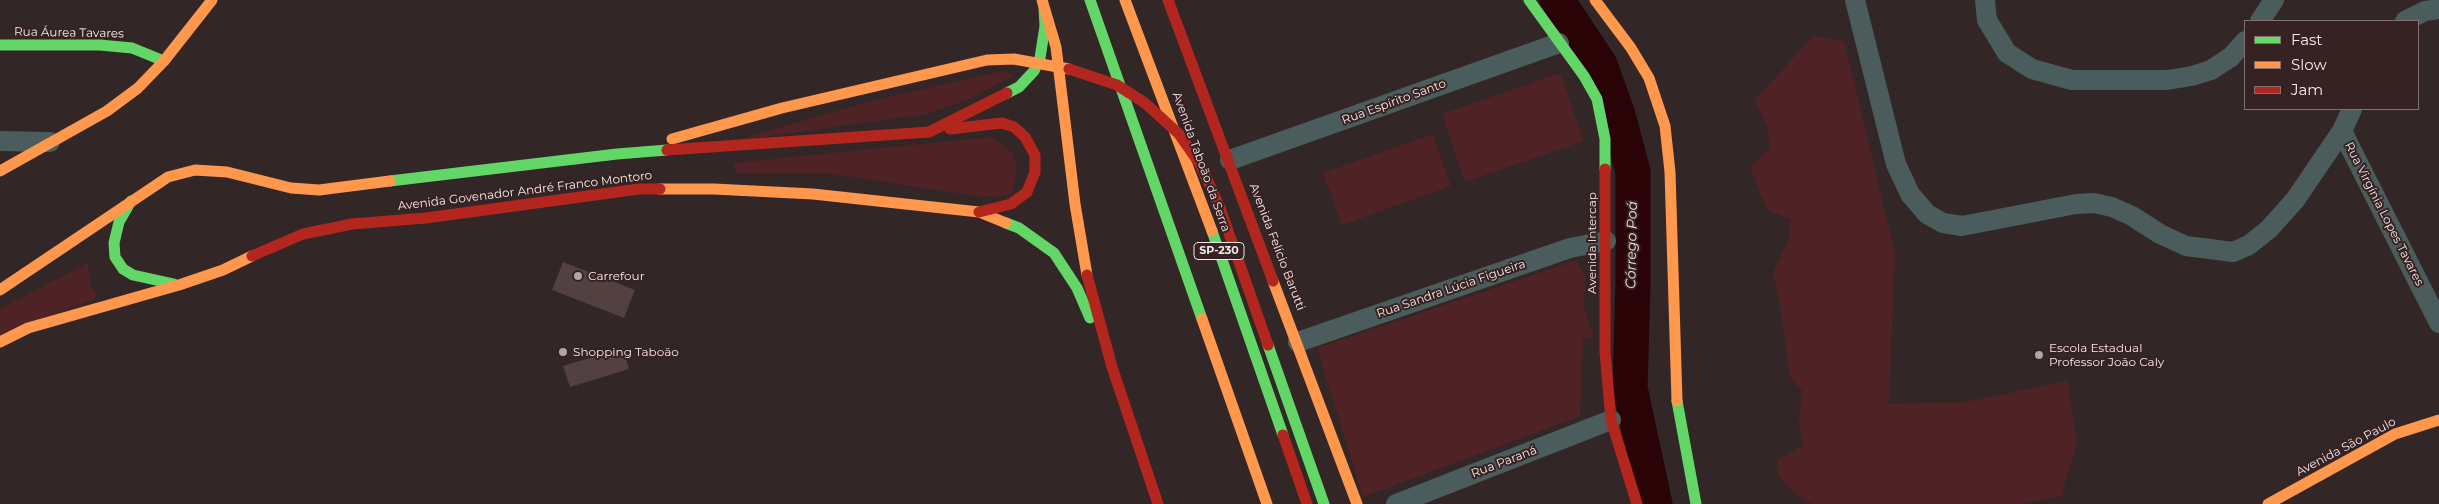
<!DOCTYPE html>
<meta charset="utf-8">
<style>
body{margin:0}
#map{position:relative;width:2439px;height:504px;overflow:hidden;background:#322626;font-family:Montserrat,sans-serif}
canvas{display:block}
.legend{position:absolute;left:2244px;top:20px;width:175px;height:90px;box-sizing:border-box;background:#362222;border:1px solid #837171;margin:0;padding:6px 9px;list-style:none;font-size:15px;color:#f6e8e8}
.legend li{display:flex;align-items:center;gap:10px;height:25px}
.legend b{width:25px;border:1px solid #837171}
</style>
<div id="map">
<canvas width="2439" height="504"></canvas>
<ul class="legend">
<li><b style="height:6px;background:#63d668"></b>Fast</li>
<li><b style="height:6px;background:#ff974d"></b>Slow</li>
<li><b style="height:6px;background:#b3261e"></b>Jam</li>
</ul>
</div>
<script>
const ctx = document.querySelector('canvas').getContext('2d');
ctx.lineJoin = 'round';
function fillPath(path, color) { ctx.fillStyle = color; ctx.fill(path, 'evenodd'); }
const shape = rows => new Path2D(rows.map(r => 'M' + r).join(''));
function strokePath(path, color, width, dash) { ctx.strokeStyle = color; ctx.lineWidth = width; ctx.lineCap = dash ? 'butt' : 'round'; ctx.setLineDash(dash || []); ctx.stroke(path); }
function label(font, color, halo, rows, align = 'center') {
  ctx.font = font + ' Montserrat,sans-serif'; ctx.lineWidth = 4; ctx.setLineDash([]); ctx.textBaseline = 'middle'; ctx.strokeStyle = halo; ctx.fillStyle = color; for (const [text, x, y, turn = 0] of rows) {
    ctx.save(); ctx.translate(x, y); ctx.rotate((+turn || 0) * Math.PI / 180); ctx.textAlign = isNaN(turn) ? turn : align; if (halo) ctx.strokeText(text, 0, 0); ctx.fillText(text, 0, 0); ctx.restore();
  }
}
fillPath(shape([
 [1813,36,1844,41,1895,252,1889,404,1966,402,2068,381,2077,446,2061,496,2021,504,1812,504,1793,492,1777,474,1778,460,1803,446,1799,421,1802,391,1790,376,1779,300,1773,273,1790,237,1790,219,1767,210,1750,167,1769,150,1768,129,1755,100],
 [1003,71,1014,75,972,98,927,114,730,142,871,101],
 [1560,73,1584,141,1465,182,1442,114],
 [1433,134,1451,186,1342,225,1323,173],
 [991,137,1013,153,1017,169,1012,194,982,197,826,173,736,173,733,163],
 [1577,260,1585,277,1584,307,1593,336,1583,339,1580,416,1363,497,1317,348],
 [88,263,90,282,97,298,0,335,0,309]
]), '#4f2326');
strokePath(shape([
 [1557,0,1600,65,1618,115,1633,172,1633,282,1630,388,1655,504]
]), '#2a0306', 35);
fillPath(shape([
 [563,262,635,290,624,318,552,290],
 [623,348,629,369,570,387,563,366]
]), '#534041');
strokePath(shape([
 [1855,0,1896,164,1910,194,1927,214,1943,223,1962,226,2076,204,2094,203,2112,207,2132,216,2160,234,2186,246,2233,252,2249,245,2269,229,2295,200,2342,131,2352,109],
 [1985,0,1987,20,2007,53,2032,69,2072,80,2167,80,2192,76,2211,70,2231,57,2245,41],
 [2260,21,2274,0],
 [2405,21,2425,11,2439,9],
 [2342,131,2439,323],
 [0,141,50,142],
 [1230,160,1559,43],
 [1298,342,1570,248,1606,241],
 [1396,504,1611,420]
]), '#4a5c5b', 20);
strokePath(shape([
 [1090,0,1202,319],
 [1529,0,1584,76,1597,99,1605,139,1605,169],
 [0,45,100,45,132,48,164,61],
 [1007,93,1019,87,1034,71,1040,58,1045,26,1044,8],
 [390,181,617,154,667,150],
 [131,201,119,222,114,243,115,257,123,269,133,275,174,284],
 [1006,223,1019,228,1054,253,1077,288,1090,318],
 [1212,231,1283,435],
 [1268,345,1324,504],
 [1677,401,1696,504]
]), '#63d668', 11);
strokePath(shape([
 [1042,0,1056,47,1075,204,1087,275],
 [1125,0,1212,231],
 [1595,0,1631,48,1649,78,1665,126,1670,172,1677,401],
 [672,139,782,108,987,60,1014,59,1069,69],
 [0,171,107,111,138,88,164,61,212,0],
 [660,189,714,189,813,194,979,212,1006,223],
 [1273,281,1357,504],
 [0,290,168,177,195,170,227,172,291,188,319,190,390,181],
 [1202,319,1267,504],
 [0,342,28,328,179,285,223,270,252,256],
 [2268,504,2395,434,2439,420]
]), '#ff974d', 11);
strokePath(shape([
 [1168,0,1273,281],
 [1069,69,1117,85,1145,103,1179,134,1200,164,1220,208,1268,345],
 [950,129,1002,123,1014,127,1025,137,1035,155,1035,172,1027,192,1011,204,979,212],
 [667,150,929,132,1007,93],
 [1605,169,1605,352,1611,420,1637,504],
 [252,256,303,234,352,224,426,218,639,189,660,189],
 [1087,275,1112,367,1158,504],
 [1283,435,1307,504]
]), '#b3261e', 11);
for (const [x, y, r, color] of [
 [578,276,5,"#b1a4a4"],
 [563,352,5,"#b1a4a4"],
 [2039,355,5,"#b1a4a4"]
]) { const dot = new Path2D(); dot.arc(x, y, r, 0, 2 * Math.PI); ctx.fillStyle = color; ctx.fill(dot); strokePath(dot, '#362222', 2); }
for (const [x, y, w] of [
 [1219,251,50]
]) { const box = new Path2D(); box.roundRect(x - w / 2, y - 8.5, w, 17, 4); ctx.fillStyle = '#362222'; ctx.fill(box); strokePath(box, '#f6e8e8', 1); }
label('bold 11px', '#f6e8e8', null, [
 ["SP-230",1219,251]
]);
label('12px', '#f6e8e8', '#362222', [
 ["Rua Áurea Tavares",69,33,1],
 ["Rua Espírito Santo",1394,102,-20],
 ["Avenida Taboão da Serra",1201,162,70],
 ["Avenida Govenador André Franco Montoro",525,191,-7],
 ["Rua Virgínia Lopes Tavares",2384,214,63],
 ["Avenida Intercap",1592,243,-90],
 ["Avenida Felício Barutti",1277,247,69],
 ["Rua Sandra Lúcia Figueira",1451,289,-19],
 ["Avenida São Paulo",2346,447,-28],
 ["Rua Paraná",1504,462,-21]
]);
label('12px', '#f6e8e8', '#362222', [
 ["Carrefour",588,276],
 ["Escola Estadual",2049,348],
 ["Professor João Caly",2049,362],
 ["Shopping Taboão",573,352]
], 'left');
label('italic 14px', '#f4dddc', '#362222', [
 ["Córrego Poá",1632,245,-89]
]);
</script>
